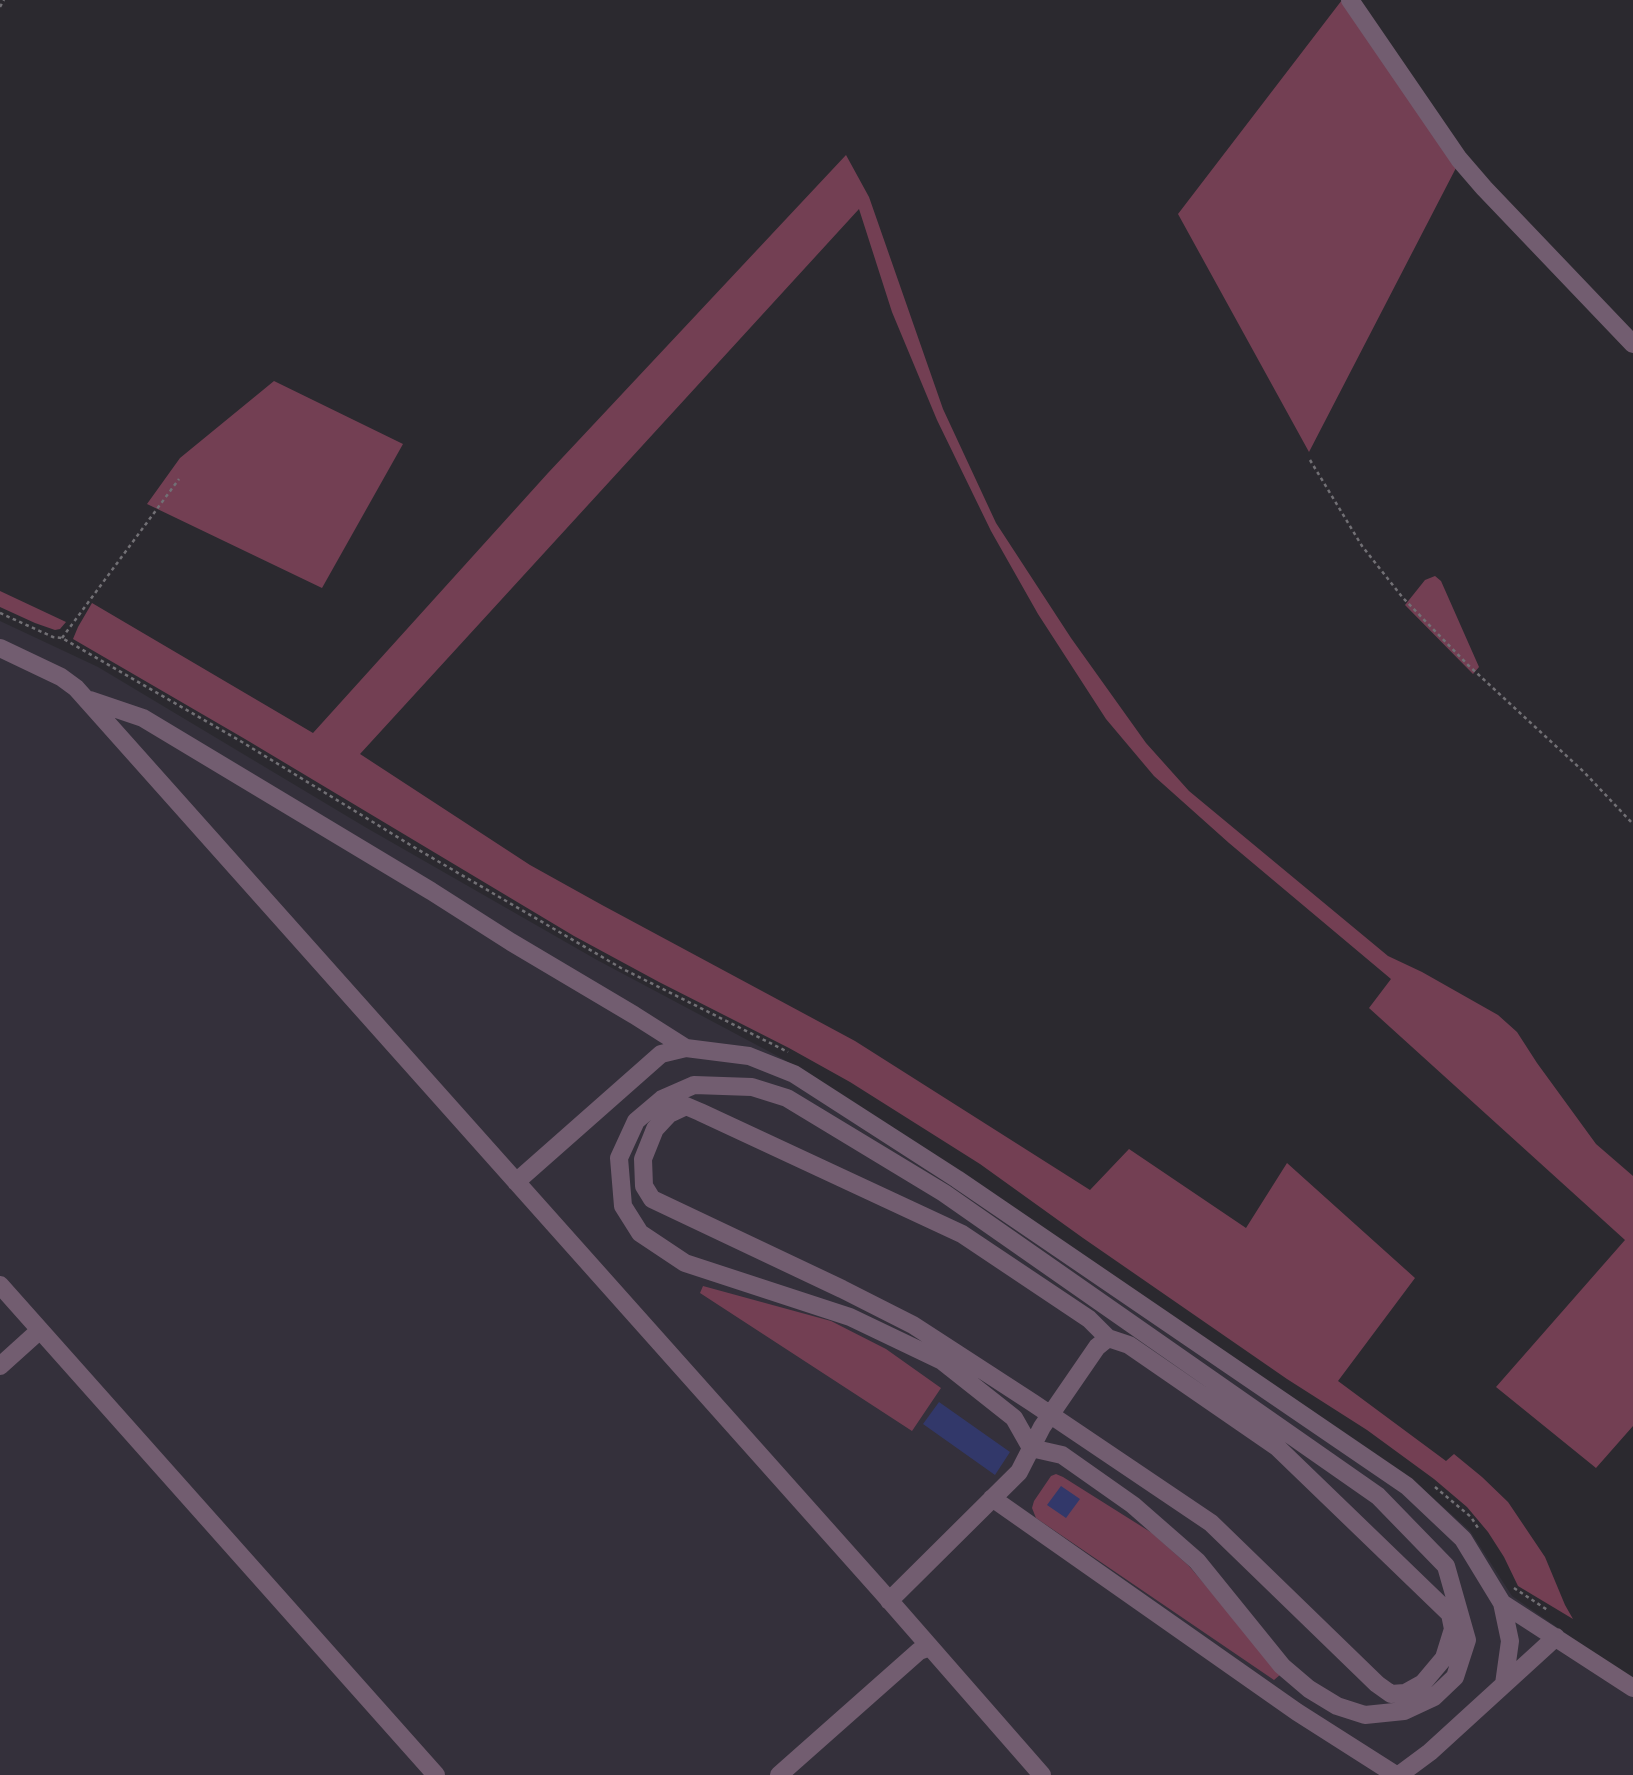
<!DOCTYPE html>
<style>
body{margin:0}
canvas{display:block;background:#2b292f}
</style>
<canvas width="1633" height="1775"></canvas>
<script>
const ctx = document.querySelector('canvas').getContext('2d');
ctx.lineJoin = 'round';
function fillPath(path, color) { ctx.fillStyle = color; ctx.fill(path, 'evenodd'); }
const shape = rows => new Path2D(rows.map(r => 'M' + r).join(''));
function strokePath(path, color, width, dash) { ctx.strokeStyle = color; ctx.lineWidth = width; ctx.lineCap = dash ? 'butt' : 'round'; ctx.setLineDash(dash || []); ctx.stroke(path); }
fillPath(shape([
 [0,621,98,667,365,827,597,960,783,1059,946,1163,1412,1479,1470,1531,1512,1596,1633,1680,1633,1775,0,1775]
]), '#34303b');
fillPath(shape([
 [1342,0,1457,166,1309,452,1178,214],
 [846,155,869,197,943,409,996,523,1071,638,1146,743,1189,791,1388,956,1422,972,1498,1015,1517,1032,1537,1063,1596,1144,1633,1176,1633,1426,1596,1468,1496,1387,1625,1240,1369,1008,1391,979,1229,843,1154,776,1106,719,1038,614,991,531,937,420,892,312,859,209,360,754,530,865,602,905,855,1041,1090,1190,1129,1149,1246,1228,1287,1163,1415,1278,1338,1381,1446,1461,1454,1454,1482,1477,1508,1502,1545,1557,1565,1605,1573,1619,1518,1586,1504,1557,1488,1532,1467,1507,1434,1479,1367,1430,1287,1379,1083,1238,980,1164,850,1082,789,1048,659,982,574,936,245,739,73,639,78,627,92,603,313,733,548,473],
 [274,381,403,444,322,588,147,504,180,458],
 [1435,576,1441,581,1479,667,1473,674,1405,605,1425,580],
 [0,591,66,622,60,629,55,630,35,623,0,607],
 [703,1286,831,1321,886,1349,941,1388,912,1431,700,1293],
 [1056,1474,1063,1477,1152,1533,1189,1566,1281,1674,1274,1680,1036,1518,1032,1508,1034,1501,1051,1476]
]), '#733f53');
fillPath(shape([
 [939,1402,1010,1452,995,1475,923,1424],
 [1061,1486,1080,1499,1066,1518,1047,1505]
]), '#32386a');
strokePath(shape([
 [0,7,4,0],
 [1310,460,1362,546,1403,598,1468,665,1584,772,1633,824],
 [0,613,53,637,62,638,242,742,417,849,621,968,788,1052],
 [62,638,179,479],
 [1435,1487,1471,1517,1478,1528],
 [1514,1588,1549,1611]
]), '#727075', 2.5, [3.5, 3.5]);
strokePath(shape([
 [1350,0,1459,159,1484,188,1633,344],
 [0,648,61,677,76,688,882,1592,1042,1775],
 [90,700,143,718,431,891,511,942,634,1015,686,1048,661,1054,516,1182],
 [686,1048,749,1056,794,1074,957,1179,1407,1486,1463,1539,1502,1603,1633,1688],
 [694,1085,752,1087,787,1098,944,1193,1378,1496,1446,1566,1467,1640,1455,1677,1434,1697,1404,1711,1365,1715,1337,1706,1309,1689,1282,1666,1197,1561,1133,1505,1062,1455,1031,1448,1014,1418,942,1361,850,1317,685,1263,640,1233,623,1206,619,1158,636,1121,662,1099,694,1085],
 [686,1106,700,1112,962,1234,1089,1319,1108,1338,1129,1345,1277,1447,1450,1614,1453,1629,1444,1658,1423,1683,1405,1693,1391,1694,1377,1684,1211,1523,1033,1403,913,1325,842,1289,652,1199,644,1186,643,1159,655,1129,669,1114,686,1106],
 [0,1285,436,1775],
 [0,1366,40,1330],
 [992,1498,1297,1712,1396,1775],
 [889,1601,1019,1472,1042,1427,1097,1347,1108,1338],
 [1502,1603,1510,1641,1504,1684],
 [779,1775,919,1651,930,1647],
 [1399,1775,1430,1752,1556,1637]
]), '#725d70', 18);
</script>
